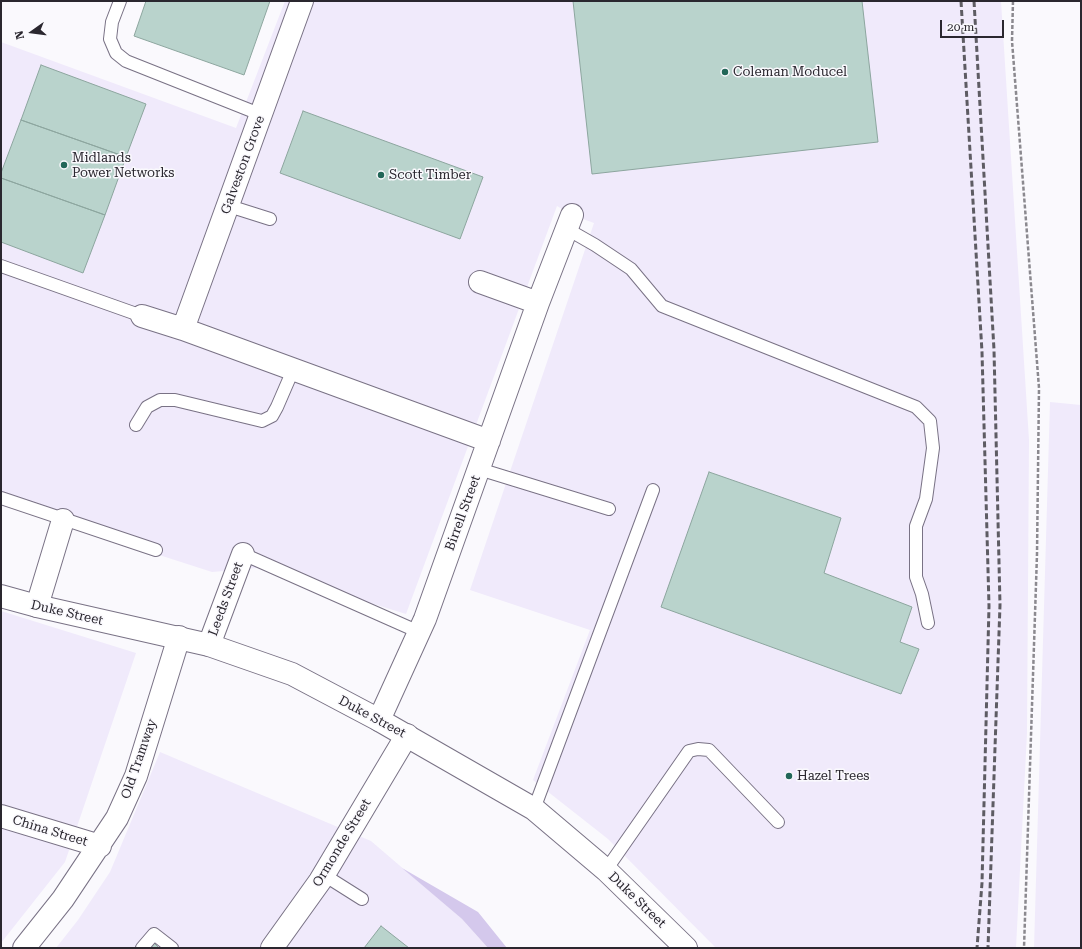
<!DOCTYPE html>
<style>
body{margin:0}
#map{position:relative;width:1082px;height:949px;overflow:hidden;background:#faf9fd;font-family:"Roboto Serif",serif}
canvas{display:block}
.frame{position:absolute;inset:0;border:2px solid #2a272f;pointer-events:none}
.north{position:absolute;left:12px;top:12px;width:40px;height:40px;-webkit-text-stroke:3px #faf9fd;paint-order:stroke;rotate:256deg;font-size:11px;font-weight:700;line-height:16px;text-align:center;color:#2a272f}
.north::after{content:'';display:block;margin:auto;width:14px;height:18px;background:#2a272f;clip-path:polygon(50% 0,100% 100%,50% 72%,0 100%)}
.scale{position:absolute;left:940px;top:20px;width:64px;height:18px;box-sizing:border-box;border:2px solid #2a272f;border-top:0;padding-left:5px;font-size:12px;line-height:14px;white-space:nowrap;color:#2a272f;-webkit-text-stroke:3px #faf9fd;paint-order:stroke}
</style>
<div id="map">
<canvas width="1082" height="949"></canvas>
<div class="frame"></div>
<div class="north">N</div>
<div class="scale">20 m</div>
</div>
<script>
const ctx = document.querySelector('canvas').getContext('2d');
ctx.lineJoin = 'round';
function fillPath(path, color) { ctx.fillStyle = color; ctx.fill(path, 'evenodd'); }
const shape = rows => new Path2D(rows.map(r => 'M' + r).join(''));
function strokePath(path, color, width, dash) { ctx.strokeStyle = color; ctx.lineWidth = width; ctx.lineCap = dash ? 'butt' : 'round'; ctx.setLineDash(dash || []); ctx.stroke(path); }
function label(font, color, halo, rows, align = 'center') {
  ctx.font = font + ' "Roboto Serif",serif'; ctx.lineWidth = 3; ctx.setLineDash([]); ctx.textBaseline = 'middle'; ctx.strokeStyle = halo; ctx.fillStyle = color; for (const [text, x, y, turn = 0] of rows) {
    ctx.save(); ctx.translate(x, y); ctx.rotate((+turn || 0) * Math.PI / 180); ctx.textAlign = isNaN(turn) ? turn : align; if (halo) ctx.strokeText(text, 0, 0); ctx.fillText(text, 0, 0); ctx.restore();
  }
}
fillPath(shape([
 [285,1,1001,1,1029,440,1027,733,1016,948,716,948,608,839,533,780,590,630,470,590,594,223,572,215,557,206,406,614,257,568,212,572,1,504,1,42,236,128],
 [1050,402,1081,405,1081,948,1034,948],
 [1,611,136,653,65,862,1,943],
 [160,752,371,841,462,919,488,948,56,948,78,920,110,872]
]), '#f0eafb');
fillPath(shape([
 [402,868,478,912,507,948,488,948,462,919]
]), '#d4c8ec');
const building = shape([
 [146,1,270,1,244,75,134,36,146,1],
 [573,1,862,1,878,142,592,174,573,1],
 [41,65,146,104,126,157,21,120,41,65],
 [303,111,483,177,460,239,280,173,303,111],
 [21,120,126,157,105,215,1,178,1,173,21,120],
 [1,178,105,215,83,273,1,242,1,178],
 [709,472,841,518,824,573,912,607,900,642,919,649,901,694,661,607,709,472],
 [381,926,409,948,364,948,381,926],
 [153,942,159,948,148,948,153,942]
]);
fillPath(building, '#b9d3cc');
strokePath(building, '#8da69f', 1);
const service = shape([
 [120,1,112,22,110,39,116,53,126,61,262,115],
 [229,206,270,219],
 [567,229,595,245,631,269,662,306,916,407,930,421,933,448,926,499,916,526,916,577,922,594,928,623],
 [1,266,142,316],
 [136,425,147,407,160,400,175,400,262,421,272,416,277,407,293,370],
 [479,469,609,509],
 [1,498,156,550],
 [243,554,419,632],
 [534,809,653,490],
 [606,870,689,751,698,749,709,750,778,822],
 [324,875,362,899],
 [142,948,154,934,172,948]
]);
const minor = shape([
 [480,282,538,303],
 [142,316,183,329,489,441],
 [183,329,302,1],
 [37,606,63,520],
 [209,645,243,554],
 [379,720,425,619,538,303,572,215],
 [1,816,100,846],
 [24,948,63,899,117,818,136,776,179,637],
 [272,948,320,881,407,735]
]);
const tertiary = shape([
 [1,596,37,606,209,645,292,674,379,720,534,809,606,870,686,948]
]);
strokePath(service, '#797285', 14);
strokePath(minor, '#797285', 24);
strokePath(tertiary, '#797285', 24);
strokePath(shape([
 [1013,1,1012,41,1039,388,1037,554,1024,948]
]), '#8b898f', 2.5, [4, 2]);
strokePath(service, '#fff', 12);
strokePath(minor, '#fff', 22);
strokePath(tertiary, '#fff', 22);
strokePath(shape([
 [961,1,982,352,989,606,982,883,977,948],
 [974,1,994,350,1000,605,988,948]
]), '#5e5c63', 3, [6, 3]);
for (const [x, y, r, color] of [
 [725,72,4,"#226658"],
 [64,165,4,"#226658"],
 [381,175,4,"#226658"],
 [789,776,4,"#226658"]
]) { const dot = new Path2D(); dot.arc(x, y, r, 0, 2 * Math.PI); ctx.fillStyle = color; ctx.fill(dot); strokePath(dot, '#faf9fd', 1.5); }
label('13px', '#2a272f', '#faf9fd', [
 ["Coleman Moducel",733,72],
 ["Midlands",72,158],
 ["Power Networks",72,173],
 ["Scott Timber",389,175],
 ["Hazel Trees",797,776]
], 'left');
label('13px', '#2a272f', '#faf9fd', [
 ["Galveston Grove",243,165,-70],
 ["Birrell Street",463,513,-70],
 ["Leeds Street",226,599,-70],
 ["Duke Street",67,613,13],
 ["Duke Street",372,717,28],
 ["Old Tramway",139,759,-71],
 ["China Street",50,831,17],
 ["Ormonde Street",342,843,-59],
 ["Duke Street",637,900,44]
]);
</script>
